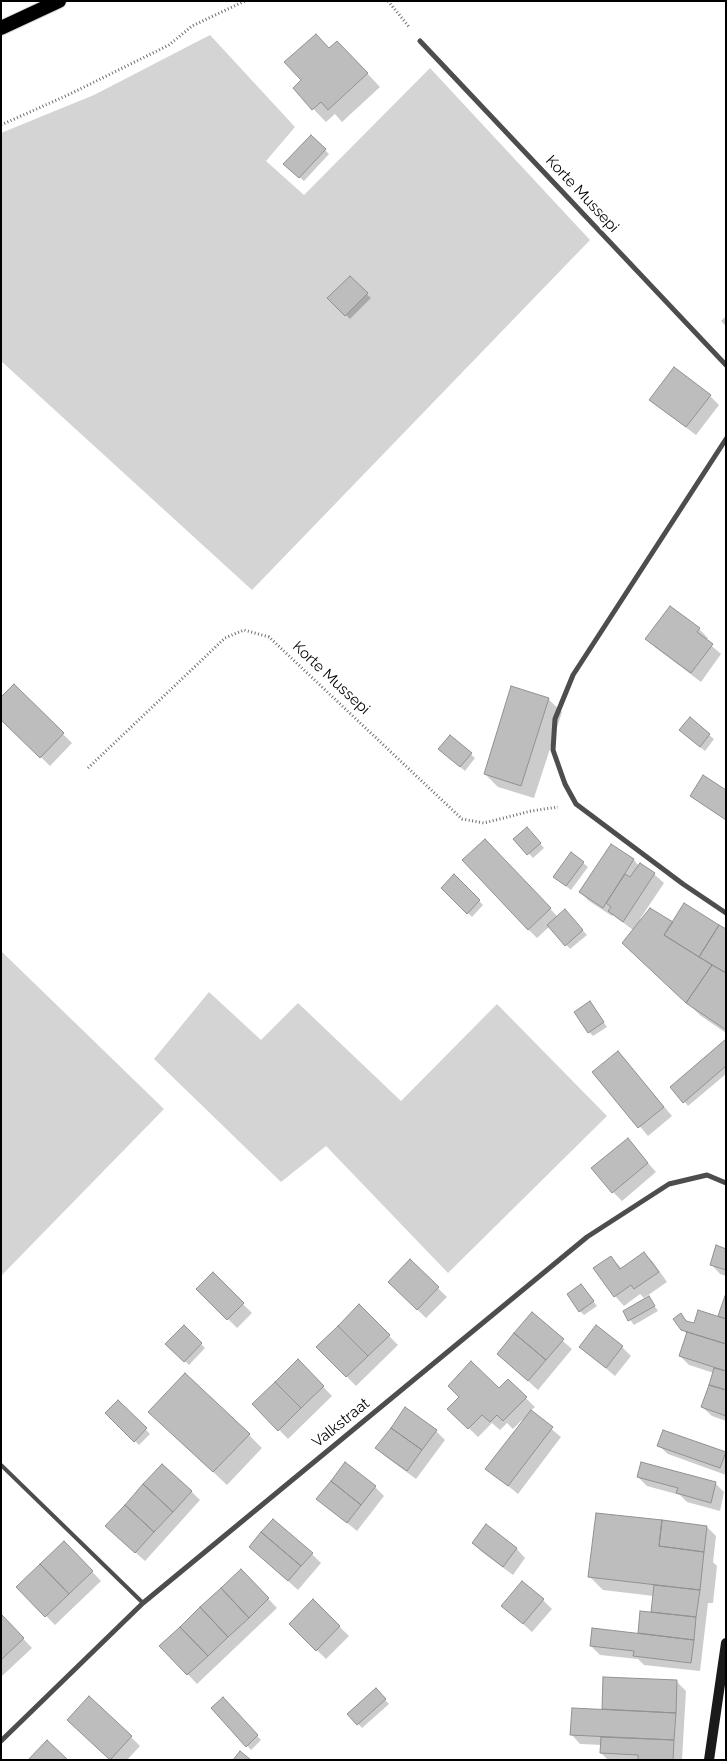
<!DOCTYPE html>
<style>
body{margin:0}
#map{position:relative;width:727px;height:1761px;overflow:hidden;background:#fff;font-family:Raleway,sans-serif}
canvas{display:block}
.frame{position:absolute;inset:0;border:2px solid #000;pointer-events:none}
</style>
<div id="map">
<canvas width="727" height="1761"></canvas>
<div class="frame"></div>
</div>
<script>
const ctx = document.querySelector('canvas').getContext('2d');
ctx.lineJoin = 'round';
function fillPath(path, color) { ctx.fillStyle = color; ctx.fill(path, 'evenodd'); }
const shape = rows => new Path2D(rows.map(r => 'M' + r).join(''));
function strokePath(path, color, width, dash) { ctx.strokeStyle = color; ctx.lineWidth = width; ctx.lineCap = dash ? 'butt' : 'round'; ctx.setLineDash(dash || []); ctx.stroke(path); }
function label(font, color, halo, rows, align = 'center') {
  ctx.font = font + ' Raleway,sans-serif'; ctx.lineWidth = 5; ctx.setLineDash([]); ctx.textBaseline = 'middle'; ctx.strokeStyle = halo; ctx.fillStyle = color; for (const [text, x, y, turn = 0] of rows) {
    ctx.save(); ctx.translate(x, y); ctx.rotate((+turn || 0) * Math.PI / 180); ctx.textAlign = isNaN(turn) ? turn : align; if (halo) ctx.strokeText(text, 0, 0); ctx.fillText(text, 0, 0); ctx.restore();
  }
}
fillPath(shape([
 [210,35,295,127,266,161,304,195,430,68,590,240,252,590,1,361,1,133,94,95],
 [1,951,164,1109,1,1276],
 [209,992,261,1040,298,1003,401,1101,497,1004,607,1116,448,1273,326,1146,281,1182,154,1059]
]), '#d4d4d4');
fillPath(shape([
 [329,50,351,56,380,87,342,122,335,114,326,122,294,89],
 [311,136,329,154,304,181,285,164],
 [350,278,371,298,350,319,329,298],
 [726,316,726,326,721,321],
 [710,396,719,405,696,435,660,408,651,399],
 [699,629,708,638,706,641,721,654,701,682,656,648,647,639],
 [14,686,72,743,50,766,1,718],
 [548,699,562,712,534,798,498,787,485,774],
 [685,735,709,735,714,739,705,751],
 [450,736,475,758,465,771,444,753],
 [726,792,726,820,691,796],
 [531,833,544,848,533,858,515,839],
 [611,845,634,860,639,866,640,865,654,874,664,883,640,919,726,930,726,1033,701,1016,637,956,633,930,613,915,612,916,589,901,580,892],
 [494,850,558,917,569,915,587,935,570,949,550,926,537,938,528,929],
 [572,854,588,867,571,890,559,881],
 [454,876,483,905,472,917,443,888],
 [590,1003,607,1027,593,1036,589,1032],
 [726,1041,726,1074,688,1106,672,1087],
 [618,1052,672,1116,648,1136,594,1072],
 [628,1140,656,1172,622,1201,613,1192],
 [726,1250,726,1276,720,1274,711,1264],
 [644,1253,653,1262,667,1282,644,1298,640,1294,624,1306,615,1296,595,1268,611,1257,622,1269],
 [410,1261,447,1297,426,1318,389,1282],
 [213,1274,252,1313,237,1328,198,1289],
 [581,1285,597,1306,584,1315,580,1311],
 [726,1297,726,1421,712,1416,702,1407,714,1373,689,1365,680,1356,687,1334,682,1329,681,1315,689,1323,695,1325,719,1318],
 [649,1298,658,1311,634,1325,624,1312],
 [359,1306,398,1345,356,1386,318,1347],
 [532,1314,572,1349,538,1390,498,1354],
 [184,1327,205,1348,189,1365,167,1344],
 [580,1347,622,1347,631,1356,615,1376],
 [298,1361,332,1396,288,1439,254,1404],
 [508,1381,535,1407,530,1411,561,1437,518,1494,487,1469,524,1421,522,1420,513,1429,507,1423,500,1430,492,1423,478,1437,449,1409,500,1390],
 [118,1401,150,1434,139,1445,107,1413],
 [163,1425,249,1435,262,1448,227,1485],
 [436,1431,445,1440,416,1479,386,1457,377,1448],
 [658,1445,725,1453,726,1475,668,1454],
 [638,1477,715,1483,724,1492,720,1511,687,1502,680,1495,647,1486],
 [375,1487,384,1496,357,1531,318,1499],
 [191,1491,200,1500,145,1561,116,1535],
 [707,1527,716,1536,713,1562,717,1566,713,1603,708,1603,700,1671,644,1665,638,1659,600,1655,591,1646,639,1635,642,1612,652,1613,654,1596,603,1590,590,1577],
 [64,1542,101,1581,55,1625,18,1587],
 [473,1543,516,1548,525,1558,513,1575,482,1552],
 [250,1547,312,1554,321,1563,298,1590],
 [241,1570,277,1608,197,1684,161,1646],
 [543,1600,552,1609,532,1632,503,1606],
 [313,1601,349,1636,326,1659,290,1624],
 [1,1615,32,1648,1,1677],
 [605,1678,677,1682,686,1691,682,1760,608,1760,601,1753,602,1745,580,1744,571,1734,603,1711],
 [376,1690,389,1704,362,1728,349,1714],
 [223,1699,261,1740,251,1750,213,1708],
 [77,1729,131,1737,140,1746,127,1760,110,1760]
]), '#0003');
const building = shape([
 [316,34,329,48,337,41,368,73,328,110,321,102,312,110,293,88,301,80,284,62,316,34],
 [311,135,326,149,299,178,283,164,311,135],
 [350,276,368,293,345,316,327,298,350,276],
 [674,367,711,395,686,427,649,400,674,367],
 [670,606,700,628,697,632,713,644,691,673,645,639,670,606],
 [14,684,64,733,40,758,1,720,1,697,14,684],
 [511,686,549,698,521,786,484,774,511,686],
 [690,717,710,734,700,747,679,730,690,717],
 [450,735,472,753,460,767,438,749,450,735],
 [703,775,726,790,726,820,690,796,703,775],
 [527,827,541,843,527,855,513,839,527,827],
 [485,839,551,908,528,930,462,860,485,839],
 [611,844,634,859,603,908,579,892,611,844],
 [571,852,584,862,566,886,553,877,571,852],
 [640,863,655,873,623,922,608,911,611,907,606,903,625,874,630,877,640,863],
 [454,874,480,900,467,914,441,888,454,874],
 [684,903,719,925,699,957,664,935,684,903],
 [650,908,673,922,664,935,712,965,686,1003,622,943,650,908],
 [565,909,583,930,565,946,547,925,565,909],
 [719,925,726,929,726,973,699,957,719,925],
 [712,965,726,973,726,1030,686,1003,712,965],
 [590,1001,604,1022,588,1033,574,1012,590,1001],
 [726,1039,726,1066,683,1103,670,1087,726,1039],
 [618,1051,664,1107,638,1128,592,1072,618,1051],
 [628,1138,648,1163,612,1193,591,1168,628,1138],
 [716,1245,726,1249,726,1270,710,1265,716,1245],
 [644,1252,659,1272,634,1289,631,1285,614,1297,593,1268,611,1256,620,1269,644,1252],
 [410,1259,439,1287,417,1310,388,1282,410,1259],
 [213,1272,244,1303,227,1320,196,1289,213,1272],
 [581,1284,594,1301,579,1312,567,1294,581,1284],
 [726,1293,726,1319,718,1316,726,1293],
 [649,1296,655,1306,628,1321,623,1311,649,1296],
 [359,1304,390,1335,368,1356,338,1326,359,1304],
 [698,1310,726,1319,726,1344,681,1330,673,1319,681,1313,686,1321,694,1323,698,1310],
 [532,1312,564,1339,546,1360,514,1333,532,1312],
 [184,1325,202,1343,184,1362,165,1344,184,1325],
 [596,1325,623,1346,606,1368,579,1347,596,1325],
 [338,1326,368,1356,346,1377,316,1347,338,1326],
 [687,1332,726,1344,726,1371,679,1356,687,1332],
 [514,1333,546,1360,528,1381,497,1354,514,1333],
 [298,1359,324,1386,301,1408,275,1382,298,1359],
 [471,1361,499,1388,508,1379,527,1397,503,1421,497,1415,490,1422,482,1415,468,1429,447,1409,459,1397,448,1386,471,1361],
 [714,1368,726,1371,726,1390,709,1385,714,1368],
 [185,1373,250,1434,213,1472,148,1412,185,1373],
 [275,1382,301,1408,278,1431,252,1404,275,1382],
 [709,1385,726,1390,726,1416,701,1407,709,1385],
 [118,1400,147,1428,134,1442,105,1413,118,1400],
 [405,1407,437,1430,422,1450,391,1428,405,1407],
 [531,1410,553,1427,508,1486,485,1469,531,1410],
 [391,1428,422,1450,407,1471,375,1448,391,1428],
 [663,1430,726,1452,720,1468,657,1446,663,1430],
 [345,1462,376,1486,361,1505,331,1481,345,1462],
 [641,1462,716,1482,711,1503,676,1493,678,1488,637,1477,641,1462],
 [162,1464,192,1491,173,1512,143,1484,162,1464],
 [331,1481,361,1505,347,1523,316,1499,331,1481],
 [143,1484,173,1512,154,1532,125,1505,143,1484],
 [125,1505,154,1532,135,1553,105,1526,125,1505],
 [596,1513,662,1520,659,1546,704,1552,700,1590,588,1577,596,1513],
 [273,1519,313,1553,301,1566,261,1532,273,1519],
 [662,1520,707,1526,704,1552,659,1546,662,1520],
 [486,1524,517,1548,503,1567,472,1543,486,1524],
 [261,1532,301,1566,288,1581,249,1547,261,1532],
 [64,1541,93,1571,69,1594,40,1564,64,1541],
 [40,1564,69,1594,45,1617,16,1587,40,1564],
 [241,1569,269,1598,249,1618,221,1588,241,1569],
 [522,1581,544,1599,523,1624,501,1606,522,1581],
 [654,1585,700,1590,696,1617,651,1612,654,1585],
 [221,1588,249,1618,228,1637,200,1607,221,1588],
 [313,1599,340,1626,316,1651,289,1624,313,1599],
 [200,1607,228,1637,208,1656,180,1627,200,1607],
 [640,1611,696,1617,694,1640,638,1633,640,1611],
 [1,1614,24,1638,1,1660,1,1614],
 [180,1627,208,1656,187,1675,159,1646,180,1627],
 [592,1628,694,1640,691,1663,633,1656,634,1651,590,1646,592,1628],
 [603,1677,677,1680,676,1713,602,1709,603,1677],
 [376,1688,386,1699,357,1725,347,1714,376,1688],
 [89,1696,132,1736,110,1760,67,1720,89,1696],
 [223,1697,258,1735,246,1747,211,1708,223,1697],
 [572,1708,676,1713,674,1740,570,1735,572,1708],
 [601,1737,674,1740,673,1760,638,1760,638,1755,600,1753,601,1737],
 [47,1740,68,1760,28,1760,47,1740],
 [240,1751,251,1760,233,1760,240,1751]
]);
fillPath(building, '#bdbdbd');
strokePath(building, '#919191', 1);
const trunk = shape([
 [1,28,59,1]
]);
strokePath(trunk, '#dbdbdb', 16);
strokePath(shape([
 [388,1,410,28],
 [1,125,70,94,169,45,192,26,245,1],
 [88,768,225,638,244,630,269,637,462,819,484,823,531,811,558,807]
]), '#6f6f6f', 3, [1, 2.5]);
strokePath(shape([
 [1,1465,143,1603]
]), '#4d4d4d', 4);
strokePath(shape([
 [420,41,726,365],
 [726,439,573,675,555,719,553,750,565,784,576,804,683,884,726,913],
 [1,1741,143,1603,587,1237,669,1184,707,1175,726,1183]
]), '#4d4d4d', 5);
strokePath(shape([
 [709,1760,726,1643]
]), '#1a1a1a', 10);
strokePath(trunk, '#000', 14);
label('15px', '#000', '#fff', [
 ["Korte Mussepi",582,194,47],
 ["Korte Mussepi",331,678,43],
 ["Valkstraat",341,1423,-39]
]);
</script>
